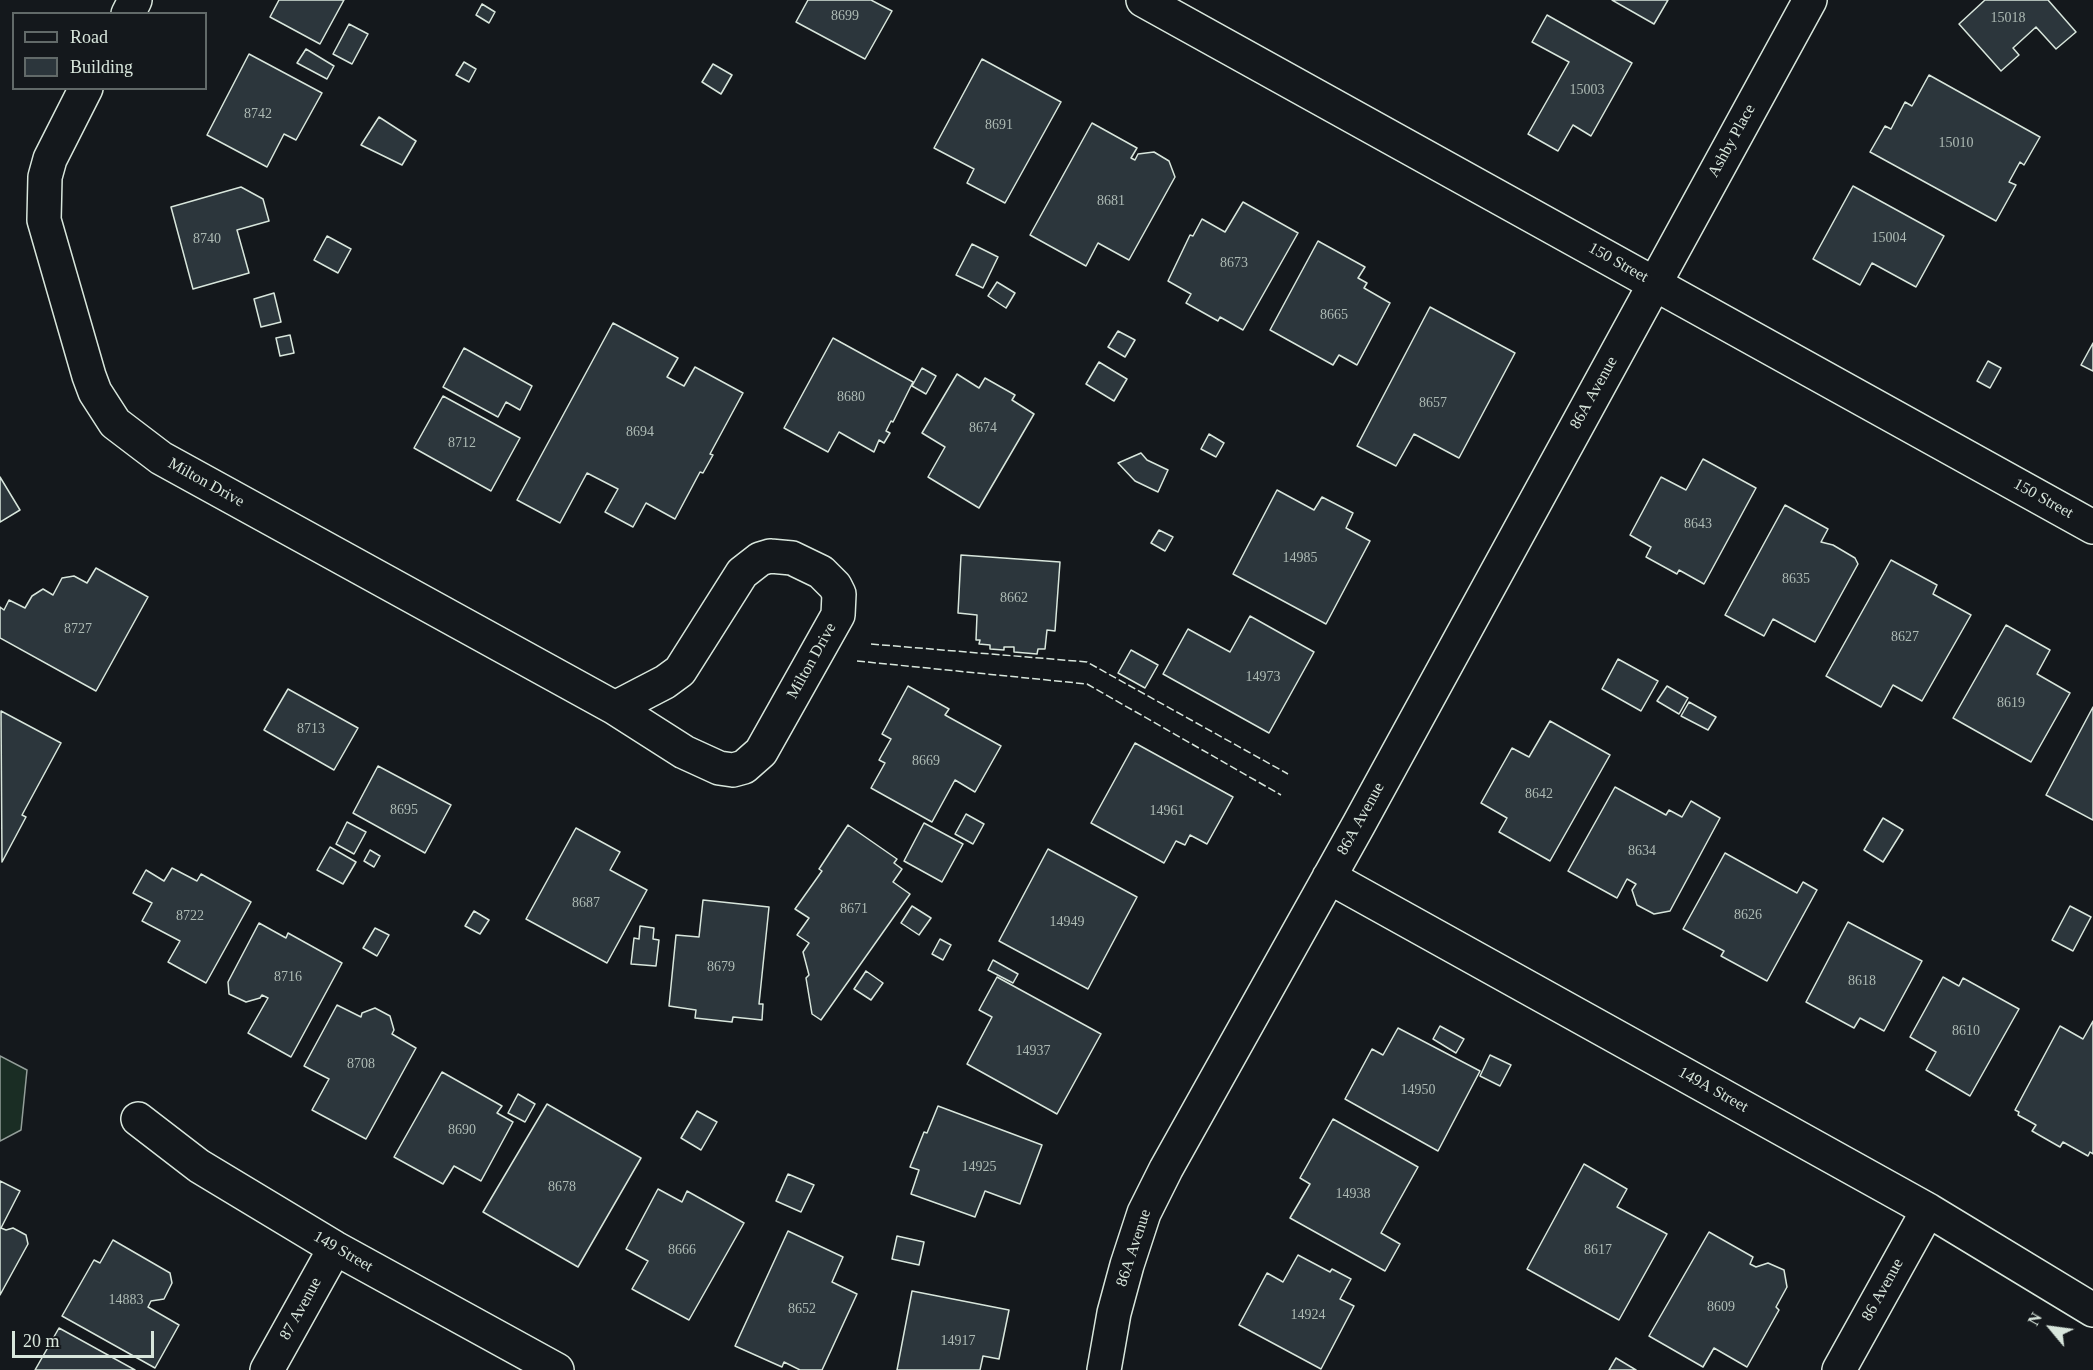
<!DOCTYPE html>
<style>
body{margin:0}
#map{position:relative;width:2093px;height:1370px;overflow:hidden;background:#14181c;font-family:Georgia,serif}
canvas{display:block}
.legend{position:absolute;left:12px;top:12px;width:195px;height:78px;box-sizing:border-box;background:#14181c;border:2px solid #626a69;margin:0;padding:8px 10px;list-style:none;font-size:18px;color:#d8e6dc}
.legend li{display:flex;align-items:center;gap:12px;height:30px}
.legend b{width:30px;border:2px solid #626a69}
.north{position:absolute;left:2021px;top:1298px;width:60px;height:60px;-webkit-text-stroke:4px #14181c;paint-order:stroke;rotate:299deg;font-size:16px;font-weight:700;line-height:24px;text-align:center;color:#d8e6dc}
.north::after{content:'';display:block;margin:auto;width:21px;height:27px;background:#d8e6dc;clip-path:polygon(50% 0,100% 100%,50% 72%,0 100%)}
.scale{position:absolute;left:12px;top:1331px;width:142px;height:27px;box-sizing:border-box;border:3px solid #d8e6dc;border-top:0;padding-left:8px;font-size:18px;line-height:21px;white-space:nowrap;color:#d8e6dc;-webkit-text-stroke:4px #14181c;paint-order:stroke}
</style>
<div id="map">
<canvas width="2093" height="1370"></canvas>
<ul class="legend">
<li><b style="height:8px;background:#14181c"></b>Road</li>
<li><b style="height:16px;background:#2c363c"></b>Building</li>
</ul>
<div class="north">N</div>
<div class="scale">20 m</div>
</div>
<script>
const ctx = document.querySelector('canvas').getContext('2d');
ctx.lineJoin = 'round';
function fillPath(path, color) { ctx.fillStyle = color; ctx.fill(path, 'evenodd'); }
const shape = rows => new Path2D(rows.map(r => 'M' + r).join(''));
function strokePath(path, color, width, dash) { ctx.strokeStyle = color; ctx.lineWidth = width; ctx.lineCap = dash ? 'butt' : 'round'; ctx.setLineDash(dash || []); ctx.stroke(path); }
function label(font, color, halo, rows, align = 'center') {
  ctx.font = font + ' Georgia,serif'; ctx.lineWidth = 4.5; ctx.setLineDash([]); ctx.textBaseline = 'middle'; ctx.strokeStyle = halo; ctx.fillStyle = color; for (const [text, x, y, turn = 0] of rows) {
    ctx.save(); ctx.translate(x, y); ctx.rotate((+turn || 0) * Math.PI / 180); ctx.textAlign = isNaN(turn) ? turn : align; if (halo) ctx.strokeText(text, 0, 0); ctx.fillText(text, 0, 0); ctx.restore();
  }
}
const green = shape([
 [0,1056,27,1070,21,1130,0,1141,0,1056]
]);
fillPath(green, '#1a2d24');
strokePath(green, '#939e99', 1.5);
const building = shape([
 [279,0,344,0,320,44,270,17,279,0],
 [808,0,871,0,892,11,865,59,796,22,808,0],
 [1612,0,1668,0,1654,24,1612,0],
 [1985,0,2048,0,2076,32,2056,49,2036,27,2013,48,2019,55,2001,71,1959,24,1985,0],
 [482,4,495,12,489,23,476,15,482,4],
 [1547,15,1632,63,1591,136,1573,125,1558,151,1528,134,1569,62,1532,42,1547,15],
 [349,24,368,34,352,64,333,54,349,24],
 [306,49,334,66,327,79,297,63,306,49],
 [249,54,322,93,296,140,284,134,267,167,207,135,249,54],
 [982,59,1061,102,1005,203,967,183,974,169,934,148,982,59],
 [464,62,476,69,469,82,456,75,464,62],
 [713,64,732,75,721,94,702,82,713,64],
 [1929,75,2040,137,2024,165,2020,162,2009,182,2016,185,1996,221,1870,152,1885,126,1891,129,1905,102,1912,106,1929,75],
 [379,117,416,141,402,165,361,145,379,117],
 [1092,123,1137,148,1131,158,1135,160,1138,154,1154,152,1169,161,1175,177,1129,260,1098,243,1086,266,1030,235,1092,123],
 [1853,186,1944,236,1916,287,1872,263,1860,285,1813,259,1853,186],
 [241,187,263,199,269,221,237,230,249,273,193,289,171,207,241,187],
 [1243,202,1298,233,1243,330,1220,317,1218,321,1186,303,1191,294,1168,281,1190,235,1193,236,1202,219,1225,232,1243,202],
 [327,236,351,249,338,273,314,260,327,236],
 [1318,241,1365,267,1358,278,1367,283,1364,288,1390,303,1357,365,1339,355,1333,365,1270,330,1318,241],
 [972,244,998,257,983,288,956,275,972,244],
 [997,282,1015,293,1006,308,988,296,997,282],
 [274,293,281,322,261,327,254,299,274,293],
 [1430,307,1515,353,1459,458,1414,434,1396,466,1357,446,1430,307],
 [613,323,678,358,667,377,684,386,695,367,743,393,710,454,713,455,703,473,700,472,675,519,646,503,633,527,605,512,618,489,587,473,560,523,517,500,613,323],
 [1118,331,1135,340,1125,357,1108,347,1118,331],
 [290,335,294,353,280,356,276,338,290,335],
 [833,338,913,382,893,422,891,421,886,431,890,433,884,443,879,440,874,452,839,432,828,452,784,428,833,338],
 [2093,343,2093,371,2081,365,2093,343],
 [464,348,532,386,520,410,506,402,498,417,443,387,464,348],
 [1988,361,2001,368,1990,388,1977,381,1988,361],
 [1099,362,1127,379,1114,401,1086,384,1099,362],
 [922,368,936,376,926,394,912,386,922,368],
 [957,374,979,388,985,378,1015,395,1012,400,1034,414,979,508,928,477,945,447,922,433,957,374],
 [443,396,520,438,491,491,414,448,443,396],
 [1209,434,1224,443,1216,457,1201,449,1209,434],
 [1141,453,1147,460,1168,470,1158,492,1135,481,1118,463,1141,453],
 [1703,459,1756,488,1704,584,1679,570,1677,574,1646,557,1651,547,1630,535,1661,477,1686,490,1703,459],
 [0,477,20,510,0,522,0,477],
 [1277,490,1314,510,1322,497,1353,513,1346,528,1370,541,1326,624,1233,574,1277,490],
 [1785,505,1828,529,1821,542,1833,545,1855,558,1858,564,1815,642,1773,619,1764,636,1725,615,1785,505],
 [1159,530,1173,537,1165,551,1151,543,1159,530],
 [961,555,1060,562,1055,631,1047,630,1045,649,1038,649,1037,654,1014,652,1014,647,1004,647,1004,650,990,649,990,645,979,644,980,640,976,640,977,615,958,613,961,555],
 [1891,560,1937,585,1933,594,1971,615,1922,701,1893,685,1881,707,1826,676,1891,560],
 [96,568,148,597,96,691,0,638,0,607,4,610,9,600,25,608,32,596,43,589,53,595,62,578,74,576,87,583,96,568],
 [1250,616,1314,652,1269,733,1163,674,1188,629,1230,652,1250,616],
 [2006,625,2050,650,2037,674,2070,693,2031,762,1953,718,2006,625],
 [1131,650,1158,665,1145,688,1118,673,1131,650],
 [1618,659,1658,681,1641,711,1602,689,1618,659],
 [908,686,949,709,945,715,1001,746,975,792,955,780,932,822,871,788,885,763,879,760,891,739,882,734,908,686],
 [1667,686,1688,698,1679,714,1657,701,1667,686],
 [288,689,358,728,334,770,264,730,288,689],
 [1689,702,1716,717,1708,730,1681,716,1689,702],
 [2093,707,2093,820,2046,795,2093,707],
 [1,711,61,743,22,815,26,817,2,862,1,711],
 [1550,721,1610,755,1550,861,1499,832,1507,818,1481,803,1512,748,1529,757,1550,721],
 [1135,743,1233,797,1207,844,1190,835,1185,845,1176,841,1164,863,1091,823,1135,743],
 [378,766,451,805,425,853,353,813,378,766],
 [1615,787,1666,815,1669,810,1682,817,1691,801,1720,818,1670,911,1654,914,1637,905,1632,890,1636,884,1627,879,1617,898,1568,871,1615,787],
 [966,814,984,824,973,844,955,834,966,814],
 [1883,818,1903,830,1883,862,1864,850,1883,818],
 [347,822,366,832,354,854,336,844,347,822],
 [924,823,963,844,942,882,904,861,924,823],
 [848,825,897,859,894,863,902,869,893,882,910,894,821,1020,812,1014,806,978,809,975,803,952,809,943,797,935,809,918,795,909,822,871,819,869,848,825],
 [576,828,620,852,610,870,647,890,607,963,526,919,576,828],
 [330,847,356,862,343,884,317,870,330,847],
 [1048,849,1137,897,1088,989,999,941,1048,849],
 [370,850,380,856,374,867,364,861,370,850],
 [1725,853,1797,893,1803,882,1817,890,1767,981,1721,956,1724,951,1683,929,1725,853],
 [172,868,197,881,201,874,251,902,206,983,168,962,180,941,142,921,152,903,133,893,146,870,164,881,172,868],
 [703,900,769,907,759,1004,763,1004,762,1020,733,1017,732,1022,695,1018,696,1010,669,1006,676,935,699,937,703,900],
 [912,906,931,918,919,935,901,923,912,906],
 [2070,906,2091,917,2073,951,2052,940,2070,906],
 [474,911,489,920,480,934,465,926,474,911],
 [1848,922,1922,961,1884,1031,1860,1018,1854,1028,1806,1002,1848,922],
 [259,923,286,938,288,933,342,963,291,1057,248,1033,268,998,262,995,260,998,246,1002,229,994,228,982,259,923],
 [640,926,654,928,653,939,659,940,656,966,631,964,634,938,639,939,640,926],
 [375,928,389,935,377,956,363,948,375,928],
 [940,939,951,945,943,960,932,954,940,939],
 [993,960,1018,974,1013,983,988,970,993,960],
 [866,971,883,983,871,1000,854,989,866,971],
 [997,977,1101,1034,1057,1114,967,1064,992,1017,979,1010,997,977],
 [1943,977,1959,986,1963,978,2019,1009,1970,1096,1926,1070,1936,1052,1910,1037,1943,977],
 [337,1005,361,1017,362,1013,375,1008,390,1016,394,1030,392,1034,416,1048,366,1139,312,1110,329,1079,304,1066,337,1005],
 [2093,1021,2093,1154,2090,1152,2088,1156,2063,1142,2060,1147,2032,1131,2036,1125,2018,1115,2019,1112,2015,1110,2060,1026,2083,1039,2093,1021],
 [1440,1026,1464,1039,1456,1053,1433,1039,1440,1026],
 [1398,1028,1480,1071,1438,1151,1345,1099,1372,1049,1383,1055,1398,1028],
 [1490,1055,1511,1065,1500,1086,1480,1076,1490,1055],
 [442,1072,502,1106,497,1113,513,1122,481,1181,454,1166,443,1184,394,1157,442,1072],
 [518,1094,535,1104,525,1122,508,1113,518,1094],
 [547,1104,641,1158,578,1267,483,1212,547,1104],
 [938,1106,1042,1145,1020,1204,985,1191,975,1217,911,1194,919,1170,910,1167,924,1132,927,1133,938,1106],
 [697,1111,717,1122,701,1150,681,1138,697,1111],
 [1333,1119,1418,1167,1381,1233,1400,1244,1385,1271,1290,1218,1310,1184,1300,1178,1333,1119],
 [1584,1164,1627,1189,1617,1207,1667,1234,1619,1320,1527,1269,1584,1164],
 [788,1174,814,1185,801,1212,776,1201,788,1174],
 [0,1181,20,1191,1,1228,6,1230,13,1228,26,1235,28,1244,0,1295,0,1181],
 [658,1189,682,1202,687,1191,744,1223,689,1320,632,1289,648,1261,626,1249,658,1189],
 [788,1231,843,1257,832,1282,857,1294,822,1370,800,1370,784,1362,782,1367,735,1346,788,1231],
 [1709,1232,1753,1257,1750,1264,1756,1267,1768,1263,1784,1270,1787,1287,1776,1307,1779,1310,1747,1367,1714,1348,1703,1367,1649,1336,1709,1232],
 [897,1236,924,1242,919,1265,892,1259,897,1236],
 [113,1240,170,1273,172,1283,164,1299,151,1301,148,1307,179,1325,155,1368,62,1316,94,1260,100,1263,113,1240],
 [1298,1255,1330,1272,1332,1269,1351,1279,1340,1299,1354,1306,1321,1369,1239,1325,1267,1273,1283,1282,1298,1255],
 [912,1291,1009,1310,999,1359,983,1356,980,1370,897,1370,912,1291],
 [59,1328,135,1370,35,1370,59,1328],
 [1616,1358,1636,1370,1609,1370,1616,1358]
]);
fillPath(building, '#2c363c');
strokePath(building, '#d8e6dc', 1.5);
const street = shape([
 [1143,0,2093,527],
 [128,14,135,0],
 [86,88,50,159,45,177,44,220,89,376,95,392,115,423,161,458,615,708],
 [770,556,792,558,821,572,835,586,839,594,838,615,761,752,744,767,733,770,719,768,684,752,615,708,665,682,680,671,742,573,760,559,770,556],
 [1329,877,1928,1210,2093,1310],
 [138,1119,199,1166,335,1248,557,1370],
 [267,1370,335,1248],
 [1104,1370,1114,1313,1127,1265,1144,1213,1166,1169,1359,824,1810,0],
 [1839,1370,1928,1210]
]);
strokePath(street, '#d8e6dc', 36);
strokePath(street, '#14181c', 33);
strokePath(shape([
 [871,644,1087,662,1288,774],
 [857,661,1087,684,1281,795]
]), '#d8e6dc', 1.5, [8, 3]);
label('14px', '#adbab4', null, [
 ["8699",845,16],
 ["15018",2008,18],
 ["15003",1587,90],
 ["8742",258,114],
 ["8691",999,125],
 ["15010",1956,143],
 ["8681",1111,201],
 ["15004",1889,238],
 ["8740",207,239],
 ["8673",1234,263],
 ["8665",1334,315],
 ["8680",851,397],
 ["8657",1433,403],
 ["8674",983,428],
 ["8694",640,432],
 ["8712",462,443],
 ["8643",1698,524],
 ["14985",1300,558],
 ["8635",1796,579],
 ["8662",1014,598],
 ["8727",78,629],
 ["8627",1905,637],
 ["14973",1263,677],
 ["8619",2011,703],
 ["8713",311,729],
 ["8669",926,761],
 ["8642",1539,794],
 ["8695",404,810],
 ["14961",1167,811],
 ["8634",1642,851],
 ["8687",586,903],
 ["8671",854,909],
 ["8626",1748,915],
 ["8722",190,916],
 ["14949",1067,922],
 ["8679",721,967],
 ["8716",288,977],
 ["8618",1862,981],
 ["8610",1966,1031],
 ["14937",1033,1051],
 ["8708",361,1064],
 ["14950",1418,1090],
 ["8690",462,1130],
 ["14925",979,1167],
 ["8678",562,1187],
 ["14938",1353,1194],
 ["8666",682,1250],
 ["8617",1598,1250],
 ["14883",126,1300],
 ["8609",1721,1307],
 ["8652",802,1309],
 ["14924",1308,1315],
 ["14917",958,1341]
]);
label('16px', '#d8e6dc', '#14181c', [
 ["Ashby Place",1732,141,-61],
 ["150 Street",1618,263,29],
 ["86A Avenue",1594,393,-61],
 ["Milton Drive",206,483,29],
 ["150 Street",2043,499,29],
 ["Milton Drive",812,661,-61],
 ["86A Avenue",1361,819,-61],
 ["149A Street",1713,1090,29],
 ["86A Avenue",1134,1248,-72],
 ["149 Street",343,1252,30],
 ["86 Avenue",1883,1290,-61],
 ["87 Avenue",301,1309,-61]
]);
</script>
